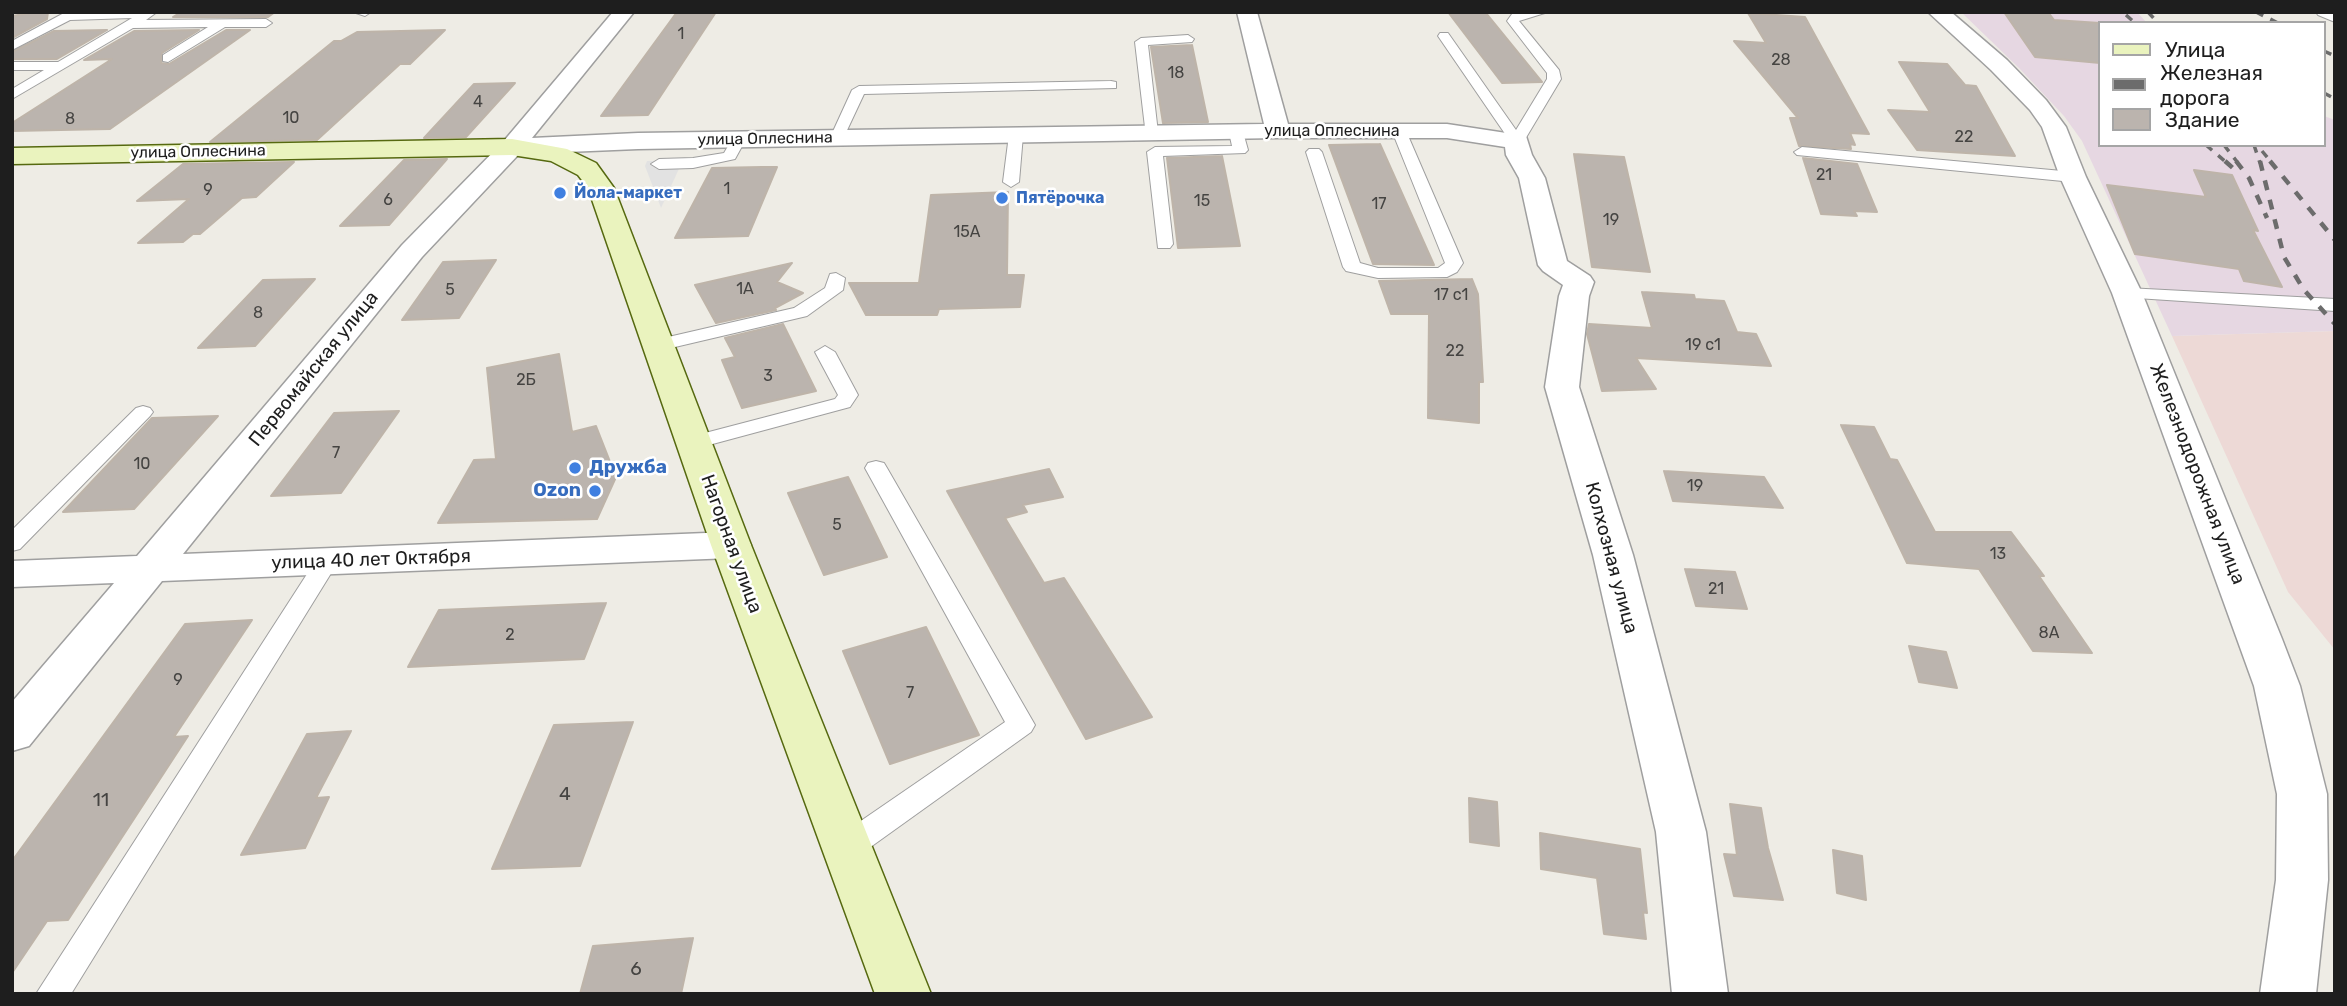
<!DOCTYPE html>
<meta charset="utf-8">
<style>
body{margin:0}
#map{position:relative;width:2347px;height:1006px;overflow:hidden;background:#eeece5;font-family:Rubik,sans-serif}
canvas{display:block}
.frame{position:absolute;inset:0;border:14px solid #1e1e1e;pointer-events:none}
.legend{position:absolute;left:2098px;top:21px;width:228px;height:126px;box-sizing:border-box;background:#fff;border:2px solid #a5a5a5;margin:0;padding:9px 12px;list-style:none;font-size:21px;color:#1e1e1e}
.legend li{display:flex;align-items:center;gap:14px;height:35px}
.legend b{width:35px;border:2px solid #a5a5a5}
</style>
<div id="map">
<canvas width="2347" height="1006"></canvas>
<div class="frame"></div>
<ul class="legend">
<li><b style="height:9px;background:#eaf3be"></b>Улица</li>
<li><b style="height:9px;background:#6c6c6c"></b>Железная дорога</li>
<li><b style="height:19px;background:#bbb4ae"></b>Здание</li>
</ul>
</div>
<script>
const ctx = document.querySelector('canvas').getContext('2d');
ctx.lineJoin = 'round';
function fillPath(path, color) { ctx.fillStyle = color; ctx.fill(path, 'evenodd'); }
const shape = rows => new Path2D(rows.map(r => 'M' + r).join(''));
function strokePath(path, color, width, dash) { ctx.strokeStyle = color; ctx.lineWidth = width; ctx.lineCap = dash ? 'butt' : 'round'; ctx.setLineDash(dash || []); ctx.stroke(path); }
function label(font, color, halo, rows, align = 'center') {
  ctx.font = font + ' Rubik,sans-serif'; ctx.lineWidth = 5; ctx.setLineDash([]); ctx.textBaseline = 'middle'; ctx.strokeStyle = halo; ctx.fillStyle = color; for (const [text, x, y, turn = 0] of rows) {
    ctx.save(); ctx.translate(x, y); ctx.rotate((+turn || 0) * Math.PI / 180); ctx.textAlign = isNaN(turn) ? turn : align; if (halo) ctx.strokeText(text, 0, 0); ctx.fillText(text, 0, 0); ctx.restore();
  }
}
fillPath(shape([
 [2335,331,2335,650,2288,592,2172,336]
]), '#edd9d6');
fillPath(shape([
 [1961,12,2137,12,2147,23,2100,23,2100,145,2324,145,2324,116,2335,120,2335,331,2172,336,2082,141,2064,116,2019,68]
]), '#e6d7e2');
fillPath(shape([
 [683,160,661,208,645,166,647,161]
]), '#e2e2e2');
const building = shape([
 [36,12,48,12,47,19,12,38,12,16,36,12],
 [181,12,275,12,268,17,173,17,181,12],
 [677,12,716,12,648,115,601,116,677,12],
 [1448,12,1485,12,1542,82,1502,83,1448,12],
 [2004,12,2048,12,2054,20,2100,23,2100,63,2035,57,2004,12],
 [1748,13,1805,17,1869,134,1850,133,1855,145,1850,144,1851,149,1799,146,1790,118,1798,118,1734,41,1766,43,1748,13],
 [107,30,57,59,12,59,12,52,54,31,107,30],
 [199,30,162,53,161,63,169,64,226,30,250,30,110,129,12,131,12,123,112,59,84,60,134,31,199,30],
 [445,30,410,64,400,64,317,140,210,142,334,41,341,41,357,32,445,30],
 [1192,45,1208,122,1163,123,1151,47,1192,45],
 [1899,62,1947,64,1965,85,1976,86,2015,156,1917,150,1888,110,1930,112,1899,62],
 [515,83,466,137,424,138,474,84,515,83],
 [1380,144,1434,265,1373,264,1329,145,1380,144],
 [1574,154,1624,157,1650,272,1592,267,1574,154],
 [1222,156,1240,246,1178,248,1167,158,1222,156],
 [1803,158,1857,164,1877,212,1854,211,1857,216,1821,214,1803,158],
 [447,159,389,225,340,226,404,160,447,159],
 [294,162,256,197,242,198,200,234,193,234,183,242,138,243,189,199,137,201,183,164,294,162],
 [762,167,777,167,748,236,675,238,712,168,762,167],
 [2194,170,2232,175,2258,231,2253,230,2282,287,2244,281,2239,269,2135,254,2107,185,2206,197,2194,170],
 [1008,192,1007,275,1024,275,1020,307,939,309,937,315,866,315,849,283,919,283,931,195,1008,192],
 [496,260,459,318,402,320,443,262,496,260],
 [792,263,777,282,803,293,775,308,776,310,716,323,695,285,792,263],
 [315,279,255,346,198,348,263,280,315,279],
 [1472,279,1478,294,1483,382,1479,382,1479,423,1428,418,1429,314,1391,314,1379,281,1472,279],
 [1642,292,1694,295,1695,299,1724,301,1737,332,1756,334,1771,366,1636,358,1656,389,1602,391,1587,334,1589,324,1652,328,1642,292],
 [783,324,816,391,742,408,722,360,735,357,725,338,783,324],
 [559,354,572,432,596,426,616,477,597,519,438,523,474,460,496,459,487,368,559,354],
 [399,411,341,493,271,496,334,413,399,411],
 [218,416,134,509,63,512,152,418,218,416],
 [1841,425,1874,427,1890,459,1897,460,1935,532,2011,532,2044,576,2039,576,2092,653,2033,651,1979,569,1907,563,1841,425],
 [1049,469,1063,497,1023,505,1027,512,1005,518,1044,583,1064,578,1152,717,1086,739,947,491,1049,469],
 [1664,471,1764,477,1783,508,1673,501,1664,471],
 [848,477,887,557,824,575,788,493,848,477],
 [1685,569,1735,572,1747,609,1696,606,1685,569],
 [606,603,584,659,408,667,439,610,606,603],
 [252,620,174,737,188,736,68,920,47,921,12,973,12,861,185,624,252,620],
 [926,627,979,735,890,764,843,651,926,627],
 [1909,646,1946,652,1957,688,1919,682,1909,646],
 [633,722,580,866,492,869,554,725,633,722],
 [351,731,316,798,329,797,305,848,241,855,307,734,351,731],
 [1469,798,1497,802,1499,846,1470,842,1469,798],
 [1730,804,1761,808,1768,848,1783,900,1734,896,1724,854,1737,855,1730,804],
 [1540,833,1640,849,1647,913,1643,912,1646,939,1604,934,1597,878,1541,869,1540,833],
 [1833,850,1862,856,1866,900,1837,893,1833,850],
 [693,938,681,994,580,994,593,946,693,938]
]);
fillPath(building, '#bbb4ae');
strokePath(building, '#beb4a9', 2);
const service = shape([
 [73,12,157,12,146,20,266,19,272,23,266,27,225,27,168,62,163,61,163,55,208,27,133,28,12,99,12,89,44,70,12,70,12,62,58,62,132,18,70,20,12,50,12,41,64,13,73,12],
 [353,12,371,12,365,16,353,12],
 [1522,12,1548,12,1519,21,1559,70,1561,79,1524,141,1517,145,1512,144,1438,36,1440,33,1448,33,1516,130,1547,79,1547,73,1507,21,1512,14,1522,12],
 [2316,12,2335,13,2335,22,2318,15,2316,12],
 [1188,35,1194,39,1192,42,1148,45,1158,133,1151,137,1146,136,1135,42,1141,38,1188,35],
 [1111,81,1116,82,1116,88,864,94,842,141,832,141,830,138,852,90,859,86,1111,81],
 [1399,127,1406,131,1463,263,1457,272,1447,277,1378,278,1346,271,1343,267,1306,152,1309,149,1319,149,1322,152,1360,263,1378,268,1438,268,1445,263,1392,131,1399,127],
 [1236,128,1243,132,1248,150,1245,153,1163,156,1173,244,1170,248,1158,248,1147,152,1155,147,1232,146,1229,132,1236,128],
 [1016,131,1023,135,1019,182,1011,187,1003,182,1009,135,1016,131],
 [739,135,746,139,735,159,693,168,659,169,651,164,659,159,693,158,724,153,734,136,739,135],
 [1802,147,2073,172,2081,177,2073,182,1797,155,1794,152,1802,147],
 [836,273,845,278,843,290,807,316,658,351,648,345,651,341,794,308,825,288,830,274,836,273],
 [2127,288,2335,299,2335,311,2121,297,2118,293,2121,289,2127,288],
 [825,346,835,352,858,395,850,407,694,449,686,448,683,443,686,438,835,399,838,395,815,352,825,346],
 [143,406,150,408,153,412,150,416,20,549,12,551,12,530,136,408,143,406],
 [876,461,884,463,887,468,1035,725,1031,732,858,856,847,859,836,856,832,847,836,838,1005,722,865,468,868,463,876,461],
 [326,554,334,557,338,562,71,994,36,994,318,557,326,554]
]);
const minor = shape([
 [613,12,634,12,532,138,638,133,1264,124,1237,12,1257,12,1288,124,1447,124,1526,136,1532,155,1545,178,1567,261,1590,276,1594,282,1589,296,1579,387,1633,555,1706,832,1728,994,1672,994,1656,832,1593,555,1545,387,1559,296,1563,285,1543,271,1538,265,1519,178,1506,155,1505,147,1447,138,1278,138,638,149,519,154,422,257,183,554,731,532,745,536,751,545,745,554,731,558,162,581,29,746,12,751,12,702,114,583,12,587,12,561,137,556,402,245,503,142,613,12],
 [1928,12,1951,12,2007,60,2046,100,2066,127,2086,177,2142,293,2282,639,2300,686,2327,794,2328,880,2316,994,2260,994,2276,880,2277,794,2254,686,2112,293,2060,177,2042,127,2030,110,1991,70,1928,12]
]);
const secondary = shape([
 [512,139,567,149,596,163,614,188,751,545,931,994,875,994,711,545,588,188,578,175,551,161,512,155,12,164,12,148,512,139]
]);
strokePath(service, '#9f9f9f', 2);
strokePath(minor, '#9f9f9f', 3);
strokePath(secondary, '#566910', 3);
fillPath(service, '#fff');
fillPath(minor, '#fff');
fillPath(secondary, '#eaf3be');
strokePath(shape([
 [2148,12,2158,23],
 [2256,12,2278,23],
 [2126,15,2135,23],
 [2324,51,2335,56],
 [2324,93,2335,99],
 [2206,145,2227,163],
 [2224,145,2238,163],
 [2254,145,2260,163],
 [2262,151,2272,163]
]), '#6c6c6c', 3.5, [8, 8]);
strokePath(shape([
 [2225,161,2235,170],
 [2236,161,2249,178,2267,218],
 [2260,161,2284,257,2304,290,2335,324],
 [2270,161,2335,240]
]), '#6c6c6c', 4.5, [10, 10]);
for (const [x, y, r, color] of [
 [560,193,7,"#3f7fe0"],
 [1002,198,7,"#3f7fe0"],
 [575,468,7,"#3f7fe0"],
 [595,491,7,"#3f7fe0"]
]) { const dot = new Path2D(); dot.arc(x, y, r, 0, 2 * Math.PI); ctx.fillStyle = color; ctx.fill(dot); strokePath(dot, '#fff', 2.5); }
label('16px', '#454442', null, [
 ["1",681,34],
 ["28",1781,60],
 ["18",1176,73],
 ["4",478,102],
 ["10",291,118],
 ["8",70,119],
 ["22",1964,137],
 ["21",1824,175],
 ["1",727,189],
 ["9",208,190],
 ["6",388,200],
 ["15",1202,201],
 ["17",1379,204],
 ["19",1611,220],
 ["15А",967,232],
 ["1А",745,289],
 ["5",450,290],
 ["17 с1",1451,295],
 ["8",258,313],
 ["19 с1",1703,345],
 ["22",1455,351],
 ["3",768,376],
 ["2Б",526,380],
 ["7",336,453],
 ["10",142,464],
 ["19",1695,486],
 ["5",837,525],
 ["13",1998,554],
 ["21",1716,589],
 ["8А",2049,633],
 ["2",510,635],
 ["9",178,680],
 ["7",910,693]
]);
label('16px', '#1e1e1e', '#fff', [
 ["улица Оплеснина",1332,131],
 ["улица Оплеснина",765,139,-1],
 ["улица Оплеснина",198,152,-1]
]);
label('bold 16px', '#366cbe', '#fff', [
 ["Йола-маркет",574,193],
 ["Пятёрочка",1016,198]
], 'left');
label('19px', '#1e1e1e', '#fff', [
 ["Первомайская улица",314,369,-51],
 ["Железнодорожная улица",2197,474,69],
 ["Нагорная улица",731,544,70],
 ["Колхозная улица",1611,558,75],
 ["улица 40 лет Октября",371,560,-2]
]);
label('bold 19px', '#366cbe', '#fff', [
 ["Дружба",589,468],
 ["Ozon",581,491,"right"]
], 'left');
label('19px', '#454442', null, [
 ["4",565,795],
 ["11",101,801],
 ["6",636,970]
]);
</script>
